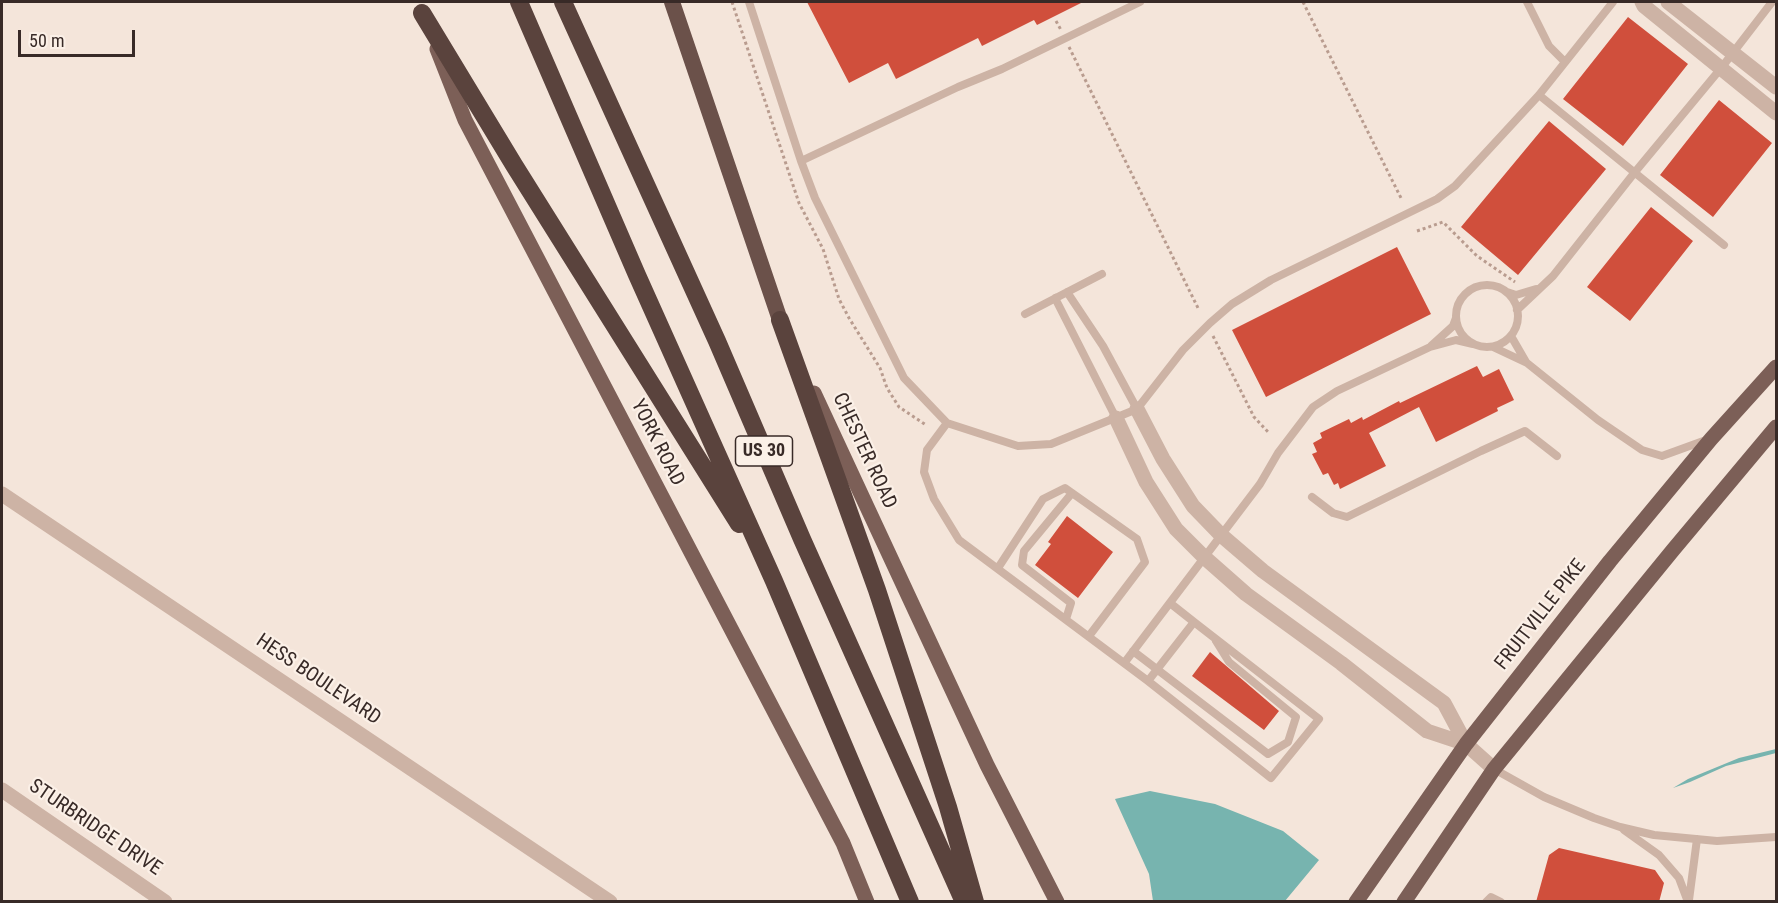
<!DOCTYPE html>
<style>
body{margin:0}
#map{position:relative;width:1778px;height:903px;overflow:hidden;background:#f4e5da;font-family:"Roboto Condensed",sans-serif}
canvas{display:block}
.frame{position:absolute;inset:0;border:3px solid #382a27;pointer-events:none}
.scale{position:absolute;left:18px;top:30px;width:117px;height:27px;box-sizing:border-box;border:3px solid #382a27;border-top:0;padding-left:8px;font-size:18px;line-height:21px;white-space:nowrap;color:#382a27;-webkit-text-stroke:4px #fbf0e7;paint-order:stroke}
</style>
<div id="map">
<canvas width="1778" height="903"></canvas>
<div class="frame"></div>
<div class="scale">50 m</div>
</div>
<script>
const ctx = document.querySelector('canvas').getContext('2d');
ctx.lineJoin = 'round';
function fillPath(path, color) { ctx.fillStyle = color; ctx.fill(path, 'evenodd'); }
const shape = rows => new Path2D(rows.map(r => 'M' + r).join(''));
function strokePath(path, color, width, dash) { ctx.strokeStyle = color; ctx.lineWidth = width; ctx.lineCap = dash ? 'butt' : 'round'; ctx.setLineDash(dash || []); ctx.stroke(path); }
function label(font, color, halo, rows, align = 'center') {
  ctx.font = font + ' "Roboto Condensed",sans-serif'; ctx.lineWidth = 4.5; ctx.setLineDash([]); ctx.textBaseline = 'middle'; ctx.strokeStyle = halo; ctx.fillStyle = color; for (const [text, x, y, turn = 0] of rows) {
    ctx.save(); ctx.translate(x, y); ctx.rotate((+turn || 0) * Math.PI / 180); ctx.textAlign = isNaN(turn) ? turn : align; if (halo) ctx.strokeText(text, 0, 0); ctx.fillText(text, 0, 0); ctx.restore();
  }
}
fillPath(shape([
 [1776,749,1776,753,1726,766,1690,782,1673,788,1688,779,1739,758],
 [1150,791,1215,804,1283,831,1319,860,1285,901,1153,901,1149,874,1115,799]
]), '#77b4af');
fillPath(shape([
 [807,2,1083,2,1037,25,1034,20,982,46,978,38,896,79,888,63,849,83],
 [1628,17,1688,64,1623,146,1563,99],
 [1719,100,1772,143,1713,217,1660,175],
 [1549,121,1606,169,1518,275,1461,227],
 [1651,207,1693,241,1630,321,1587,287],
 [1397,247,1431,314,1266,397,1232,330],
 [1477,366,1483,377,1499,369,1514,400,1497,408,1498,411,1436,442,1419,407,1369,433,1386,466,1340,489,1338,483,1334,485,1328,473,1323,475,1312,454,1317,452,1313,443,1322,438,1320,433,1349,419,1351,423,1362,417,1363,420,1399,401,1400,403],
 [1067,516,1113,552,1078,598,1035,565,1051,544,1048,542],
 [1210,652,1279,711,1264,730,1192,676],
 [1559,848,1655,870,1664,883,1659,902,1536,902,1549,855]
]), '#d04f3c');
strokePath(shape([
 [732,2,799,203,823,249,839,299,849,318,880,368,887,388,899,407,926,425],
 [1303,2,1402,200],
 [1056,21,1061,30],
 [1069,47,1199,310],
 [1417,231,1443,222,1477,256,1515,282],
 [1213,336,1254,417,1269,433]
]), '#b99c8f', 3, [3, 3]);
strokePath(shape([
 [749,2,801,161,815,198,904,378,947,423,1018,446,1051,444,1137,409,1183,350,1210,323,1232,304,1271,280,1437,199,1455,186,1539,95,1613,2],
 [1527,2,1549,46,1565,62],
 [1539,95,1724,245],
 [801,161,958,87,1002,69,1140,2],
 '1456 316a31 31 0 1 1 62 0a31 31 0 1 1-62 0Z',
 [1067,292,1103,346,1137,409],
 [1507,292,1516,295,1536,289],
 [1055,298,1116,418],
 [1517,310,1553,276,1635,172,1722,67,1772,2],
 [1025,314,1102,274],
 [1511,336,1526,362],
 [1431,346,1453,326,1456,318],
 [1493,347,1527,363,1598,420,1642,450,1662,456,1706,440],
 [947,423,927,450,924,472,934,499,959,540,1148,681],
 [1312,497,1333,513,1347,517,1481,451,1525,431,1557,456],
 [998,568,1043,499,1065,488,1137,539,1145,562,1089,636],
 [1170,603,1194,622],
 [1066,619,1071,603,1022,565,1024,551,1072,493],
 [1194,622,1319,719,1271,778,1148,681,1194,622],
 [1133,651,1268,754,1288,742,1296,717,1229,662,1216,641],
 [1125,662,1260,484,1278,453,1313,407,1337,391,1430,347,1456,340,1473,344],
 [1494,769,1544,797,1594,818,1620,827,1654,835,1717,841,1776,837],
 [1624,830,1659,855,1679,878,1688,902],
 [1689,900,1697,839],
 [1486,902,1491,897,1501,902]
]), '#cdb3a5', 8);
strokePath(shape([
 [1642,2,1644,6,1776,113],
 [1668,2,1776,87],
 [1137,409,1163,459,1193,506,1221,535,1263,571,1444,703,1466,744,1494,769],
 [1116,418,1146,482,1176,529,1204,557,1246,594,1341,663,1427,731,1466,744],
 [2,494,610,902],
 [2,790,165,902]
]), '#cdb3a5', 15);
strokePath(shape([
 [437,49,465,120,843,843,867,902],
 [814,393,987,765,1057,902],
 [1356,902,1466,744,1610,561,1711,439,1776,367],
 [1404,902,1494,769,1673,550,1776,427]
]), '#7c5f57', 15);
strokePath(shape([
 [672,2,780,320]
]), '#6b514a', 16);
strokePath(shape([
 [519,2,637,275,774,581,910,902],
 [563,2,717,341,802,539,964,902],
 [422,13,514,165,739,524],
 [780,320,877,590,948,807,975,902]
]), '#5a433d', 18);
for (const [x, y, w] of [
 [764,451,57]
]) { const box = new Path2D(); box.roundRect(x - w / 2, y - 15, w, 30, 4.5); ctx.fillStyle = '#fbf0e7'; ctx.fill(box); strokePath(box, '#382a27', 1.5); }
label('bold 18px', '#382a27', null, [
 ["US 30",764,451]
]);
label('20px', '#382a27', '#fbf0e7', [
 ["YORK ROAD",657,443,63],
 ["CHESTER ROAD",864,451,65],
 ["FRUITVILLE PIKE",1541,615,-52],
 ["HESS BOULEVARD",318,680,34],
 ["STURBRIDGE DRIVE",95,828,34]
]);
</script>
